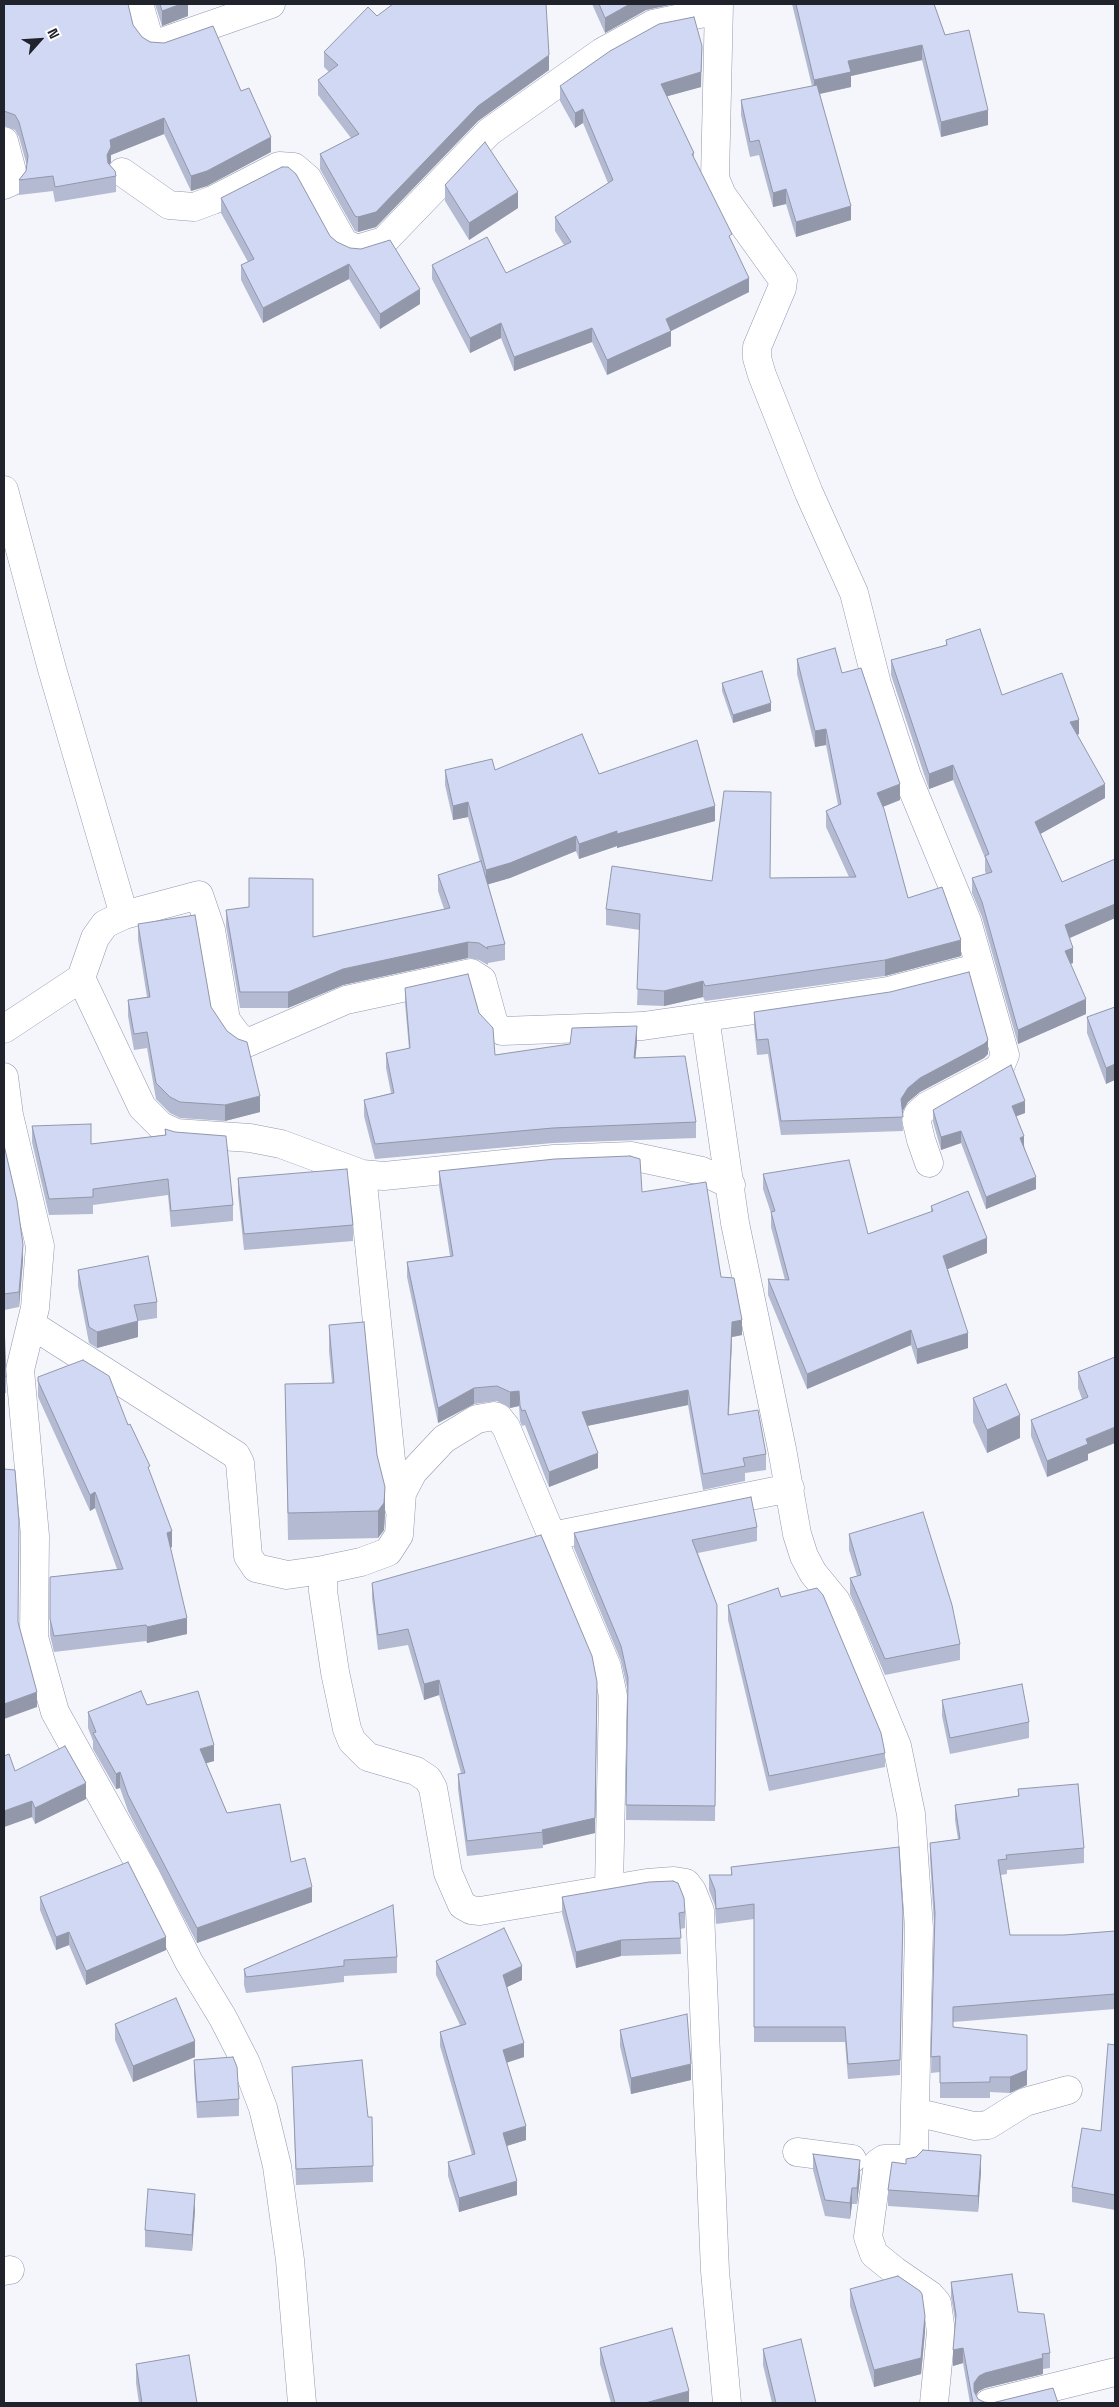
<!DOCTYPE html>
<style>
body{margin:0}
#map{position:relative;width:1119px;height:2407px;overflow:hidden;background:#f4f6fb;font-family:"Space Grotesk",sans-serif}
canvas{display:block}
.frame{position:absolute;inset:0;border:5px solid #20222c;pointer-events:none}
.north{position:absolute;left:15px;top:15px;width:50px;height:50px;-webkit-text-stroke:4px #fff;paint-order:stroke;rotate:64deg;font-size:14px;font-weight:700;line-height:20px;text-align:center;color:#20222c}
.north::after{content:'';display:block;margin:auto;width:18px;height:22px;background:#20222c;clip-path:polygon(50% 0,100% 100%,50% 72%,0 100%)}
</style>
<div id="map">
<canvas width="1119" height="2407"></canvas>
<div class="frame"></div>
<div class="north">N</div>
</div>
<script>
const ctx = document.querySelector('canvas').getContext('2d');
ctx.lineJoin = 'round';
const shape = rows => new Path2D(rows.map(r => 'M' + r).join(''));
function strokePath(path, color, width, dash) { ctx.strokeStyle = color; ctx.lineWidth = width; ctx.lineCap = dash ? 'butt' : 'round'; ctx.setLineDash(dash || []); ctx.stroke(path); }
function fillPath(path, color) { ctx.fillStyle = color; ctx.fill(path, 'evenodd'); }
const minor = shape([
 [139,4,148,35,154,42,159,43,271,4],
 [719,4,715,178,722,195,783,280,782,288,757,347,757,358,762,375,809,493,854,593,877,684,907,776,967,921,1005,1055,1000,1067,992,1072,927,1106,918,1114,916,1119,921,1140,929,1163],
 [4,141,13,175,11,182,4,185],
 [122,172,169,205,194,207,213,200,279,166,294,167,308,179,344,243,357,249,384,241,489,132,602,52,653,24,718,10],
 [4,490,52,669,124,915],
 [81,978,142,1107,161,1126,176,1133,250,1138,281,1144,362,1174,384,1176,554,1159,631,1156,702,1171,731,1185],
 [705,1017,735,1223,782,1449,797,1534,804,1556,813,1573,836,1601,844,1617,897,1746,911,1814,919,1928,914,2151,909,2159,884,2159,878,2163,868,2237,874,2254,895,2271,930,2295,937,2303,941,2332,934,2403],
 [4,1029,81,978,95,938,105,924,124,915,199,895,211,930,226,1020,237,1035,247,1043,346,1000,471,973,482,980,494,1024,502,1031,643,1026,888,991,980,967],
 [4,1077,9,1115,40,1246,35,1308,20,1370,35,1536,34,1637,55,1712,146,1876,189,1962,223,2018,246,2063,263,2108,277,2166,290,2260,302,2403],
 [362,1174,393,1480,399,1508],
 [32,1325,236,1455,240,1463,248,1556,256,1568,287,1575,323,1570],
 [552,1536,790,1488],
 [609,1888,613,1696,607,1667,506,1427,498,1417,494,1416,477,1419,444,1439,413,1472,402,1493,399,1535,388,1552,361,1562,323,1570,323,1591,335,1672,347,1729,352,1741,368,1757,416,1771,428,1779,433,1788,448,1873,462,1905,471,1910,480,1911,647,1883,674,1881,686,1883,692,1891,700,1911,715,2271,727,2403],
 [915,2112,974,2126,988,2125,1025,2102,1068,2090],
 [797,2152,852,2159],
 [4,2271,10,2270],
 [989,2403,1115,2372]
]);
strokePath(minor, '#9197b1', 29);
strokePath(minor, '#fff', 28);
fillPath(shape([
 [4,4,133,25,142,37,241,91,271,152,207,186,191,191,164,134,111,155,111,162,109,165,116,176,116,192,55,202,53,191,19,195,19,180,26,171,27,166,19,137,15,130,4,126],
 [155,4,188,4,188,16,162,26],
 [592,4,674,4,646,10,605,33],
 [792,4,934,4,945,35,988,125,941,137,922,60,851,76,851,87,820,94,851,220,796,237,786,204,773,207,759,155,750,157,741,115,741,100,812,86],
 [377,16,549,70,478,121,376,227,358,232,355,231,320,169,320,154,351,138,318,95,318,80,329,72,324,67,324,52],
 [560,86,701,87,667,96,694,153,694,158,732,242,749,292,671,331,671,346,607,375,592,342,514,371,501,338,470,353,432,279,432,265,506,273,564,245,555,231,555,217,608,183,583,123,575,128,560,101],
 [445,185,518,208,469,240,445,201],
 [221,198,330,236,337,242,420,304,380,329,349,279,263,323,241,280,241,265,248,262,221,213],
 [946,640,1002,695,1079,734,1077,735,1105,798,1040,834,1062,882,1115,859,1115,918,1070,938,1073,963,1070,964,1086,1014,1018,1044,982,917,972,893,972,878,986,874,985,871,985,858,953,780,929,789,891,675,891,660,946,645],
 [797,659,842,673,900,800,883,807,908,898,961,956,885,976,705,1001,703,997,664,1006,637,1005,640,930,606,925,606,909,712,881,771,878,849,877,826,827,826,811,838,805,826,745,815,747,797,674],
 [722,683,771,711,733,723,722,691],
 [445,770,495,770,599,774,715,821,617,848,617,846,579,859,576,851,510,878,488,884,505,944,505,960,488,963,488,965,479,960,468,958,343,985,288,1008,240,1008,226,926,226,910,249,907,313,937,444,909,438,891,438,875,480,862,468,817,453,820,445,785],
 [138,924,211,1007,260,1112,225,1121,180,1118,170,1113,156,1099,147,1048,134,1050,128,1016,128,1000,147,997,138,940],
 [405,988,479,1013,495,1055,637,1042,635,1058,696,1122,696,1138,553,1143,375,1159,364,1116,364,1100,391,1093,386,1068,386,1053,409,1049,405,1003],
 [1115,1007,1106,1084,1087,1033,1087,1017],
 [754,1012,988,1054,984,1058,920,1092,908,1102,902,1112,903,1131,781,1135,768,1054,757,1055,754,1026],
 [933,1110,1025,1113,1016,1116,1036,1189,986,1209,961,1143,941,1150,933,1122],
 [32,1126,91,1144,165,1135,165,1129,233,1205,233,1221,171,1227,168,1195,93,1205,93,1214,49,1215,32,1142],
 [4,1145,23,1260,19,1307,4,1310],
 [439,1171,642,1192,721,1277,742,1335,732,1337,729,1415,766,1454,766,1470,745,1473,745,1481,703,1490,688,1405,587,1426,598,1468,549,1487,525,1425,522,1426,520,1421,519,1406,510,1408,497,1401,474,1404,438,1423,407,1277,407,1262,450,1256,439,1186],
 [763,1174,868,1234,931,1212,931,1206,987,1253,948,1269,968,1348,917,1364,911,1345,807,1389,768,1295,768,1279,785,1280,771,1227,771,1213,763,1189],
 [238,1178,353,1225,353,1241,244,1250,238,1194],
 [78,1270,157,1302,157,1318,138,1321,138,1337,97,1348,89,1343,78,1286],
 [4,1323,6,1377,6,1393,4,1393],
 [329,1325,377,1455,385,1514,384,1530,378,1538,288,1540,285,1384,332,1383,329,1351],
 [1115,1357,1088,1454,1088,1460,1047,1477,1031,1436,1031,1420,1082,1399,1078,1388,1078,1372],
 [38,1377,128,1425,150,1473,172,1547,170,1548,187,1634,147,1643,146,1641,54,1652,50,1635,50,1577,117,1569,95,1508,90,1511,38,1397],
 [973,1398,1020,1438,987,1453,973,1422],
 [757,1527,757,1541,698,1553,717,1605,715,1821,626,1820,628,1692,621,1661,574,1548,574,1533],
 [849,1534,960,1644,960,1660,885,1675,850,1594,850,1578,857,1576,849,1550],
 [372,1583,595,1833,543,1845,543,1848,467,1856,458,1789,458,1774,461,1773,439,1695,424,1700,408,1645,378,1650,372,1598],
 [781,1597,885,1753,885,1767,769,1791,728,1620,728,1605],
 [942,1700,1029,1722,1029,1738,950,1754,942,1716],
 [147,1705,214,1761,206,1763,227,1813,291,1862,312,1902,197,1943,128,1811,120,1788,116,1789,93,1749,93,1741,88,1728,88,1712],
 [4,1756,15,1771,86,1799,35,1824,32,1817,4,1827],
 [1018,1789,1084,1848,1084,1863,1007,1870,1007,1874,1001,1875,1010,1935,1064,1935,1115,1931,1115,2009,953,2022,953,2027,1027,2085,1010,2093,990,2092,990,2098,940,2098,940,2072,931,2073,934,1924,930,1858,930,1843,958,1839,955,1820,955,1805,1018,1796],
 [731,1867,903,1913,900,2075,848,2079,845,2042,754,2042,754,1919,716,1924,715,1906,709,1890,709,1875,731,1875],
 [40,1897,166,1950,86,1985,69,1945,56,1950,40,1910],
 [562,1897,685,1912,685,1928,680,1929,681,1954,621,1956,576,1968,562,1913],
 [393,1905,397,1957,397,1973,344,1976,344,1982,246,1993,244,1985,244,1969],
 [436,1961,522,1980,507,1987,524,2057,506,2062,526,2140,507,2146,517,2195,459,2212,448,2176,448,2162,472,2155,440,2046,440,2032,460,2025,436,1975],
 [115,2024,195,2057,133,2082,115,2040],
 [620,2030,691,2080,631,2094,620,2046],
 [1115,2045,1115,2210,1072,2202,1072,2187,1101,2131],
 [194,2060,239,2099,239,2116,197,2118,194,2076],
 [292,2067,373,2166,373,2182,296,2185],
 [813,2154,860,2176,857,2204,852,2204,850,2219,825,2216,813,2170],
 [981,2171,978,2212,888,2206,888,2190],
 [195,2210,192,2251,145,2247,145,2230],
 [951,2282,1018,2312,1050,2353,1050,2368,1043,2369,1043,2374,985,2388,979,2391,976,2395,978,2399,984,2402,1058,2403,970,2403,963,2363,953,2366,956,2325,951,2297],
 [850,2289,925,2332,921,2374,874,2387,850,2306],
 [600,2348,689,2403,611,2403,600,2364],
 [763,2349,816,2403,772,2403,763,2365],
 [136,2364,197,2403,139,2403,136,2383]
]), '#b4bad1');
fillPath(shape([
 [181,4,188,4,188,16,162,26,162,11],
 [630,4,674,4,646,10,605,33,605,18],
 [922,45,922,60,851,76,851,87,814,95,814,80,848,61],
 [702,46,701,87,661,98,661,84],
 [549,55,549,70,478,121,376,227,358,232,358,217,478,106],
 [583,109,583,123,575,128,575,113],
 [988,110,988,125,941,137,941,122],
 [164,118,164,134,111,155,111,162,107,170,107,155,110,140],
 [271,137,271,152,207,186,191,191,191,176],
 [786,189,786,204,773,207,773,193],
 [518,192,518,208,469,240,469,223],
 [851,206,851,220,796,237,796,222],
 [349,264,349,279,263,323,263,308],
 [749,278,749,292,671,331,671,346,607,375,607,360,666,319],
 [420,289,420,304,380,329,380,314],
 [501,323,501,338,470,353,470,338],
 [592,328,592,342,514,371,514,357],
 [771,703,771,711,733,723,733,715],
 [1079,720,1079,734,1070,737,1070,722],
 [826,729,826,745,815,747,815,731],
 [953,765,953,780,929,789,929,774],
 [900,784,900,800,877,809,877,793],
 [1105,784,1105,798,1035,837,1035,822],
 [468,802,468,817,453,820,453,806],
 [715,806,715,821,617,848,617,846,579,859,579,844,617,831],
 [576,836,576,851,510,878,486,885,486,870],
 [1115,904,1115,918,1065,940,1065,925],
 [961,940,961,956,885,976,885,960],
 [468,942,468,958,343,985,288,1008,288,992,343,969],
 [1073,948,1073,963,1065,966,1065,951],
 [703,981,703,997,664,1006,664,991],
 [1086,999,1086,1014,1018,1044,1018,1030],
 [637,1026,637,1042,634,1073,634,1058],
 [988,1040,988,1054,984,1058,920,1092,908,1102,901,1114,901,1099,908,1088,920,1078],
 [1115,1064,1115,1080,1106,1084,1106,1068],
 [260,1096,260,1112,225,1121,225,1105],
 [1025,1101,1025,1113,1012,1118,1012,1106],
 [961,1131,961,1143,941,1150,941,1137],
 [1024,1136,1024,1148,1020,1138],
 [1036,1177,1036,1189,986,1209,986,1197],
 [987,1238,987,1253,943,1271,943,1256],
 [23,1245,23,1260,19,1307,19,1292],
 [742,1320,742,1335,732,1337,728,1430,732,1322],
 [138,1321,138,1337,97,1348,97,1332],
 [911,1330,911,1345,807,1389,807,1374],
 [968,1333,968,1348,917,1364,917,1349],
 [474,1388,474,1404,438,1423,438,1408],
 [688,1390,688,1405,582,1427,582,1412],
 [519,1391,519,1406,510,1408,510,1392],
 [1020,1415,1020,1438,987,1453,987,1430],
 [1115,1427,1115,1443,1088,1454,1088,1460,1047,1477,1047,1461,1086,1439],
 [598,1453,598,1468,549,1487,549,1472],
 [385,1487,385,1514,384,1530,378,1538,378,1511],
 [95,1492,95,1508,90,1511,90,1495],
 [172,1531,172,1547,167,1549,167,1533],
 [187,1618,187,1634,147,1643,147,1627],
 [439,1680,439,1695,424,1700,424,1684],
 [37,1692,37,1707,4,1719,4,1704],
 [597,1697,595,1833,543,1845,542,1830],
 [214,1745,214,1761,200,1765,200,1749],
 [120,1772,120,1788,116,1789,116,1774],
 [86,1783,86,1799,35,1824,35,1808],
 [32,1801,32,1817,4,1827,4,1811],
 [312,1887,312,1902,197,1943,197,1928],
 [69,1932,69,1945,56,1950,56,1937],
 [166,1937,166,1950,86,1985,86,1971],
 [621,1940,621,1956,576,1968,576,1952],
 [522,1966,522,1980,503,1989,503,1975],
 [1027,2035,1027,2085,1010,2093,1010,2077],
 [195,2041,195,2057,133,2082,133,2066],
 [524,2043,524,2057,503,2064,503,2050],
 [691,2064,691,2080,631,2094,631,2078],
 [526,2126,526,2140,503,2147,503,2133],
 [981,2155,981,2171,978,2212,978,2196],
 [860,2160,860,2176,857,2204,857,2188],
 [517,2181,517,2195,459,2212,459,2198],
 [852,2188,852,2204,850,2219,850,2203],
 [195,2194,195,2210,192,2251,192,2235],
 [925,2316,925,2332,921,2374,874,2387,874,2370],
 [963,2348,963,2363,953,2366,953,2350],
 [1043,2358,1043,2374,985,2388,979,2391,974,2398,974,2403,974,2383,979,2376,985,2373],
 [689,2391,689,2403,645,2403]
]), '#9297aa');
const building = shape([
 [4,4,128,4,133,25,142,37,150,42,164,43,213,26,241,91,249,88,271,137,207,171,191,176,164,118,110,140,111,147,107,155,108,163,115,171,116,176,55,187,53,176,19,180,26,171,28,156,19,122,15,115,4,111,4,4],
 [160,4,181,4,162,11,160,4],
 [393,4,546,4,549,55,478,106,376,212,358,217,355,216,320,154,359,134,318,80,338,65,324,52,368,7,377,16,393,4],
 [599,4,630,4,605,18,599,4],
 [796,4,934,4,945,35,969,30,988,110,941,122,922,45,848,61,851,72,814,80,796,4],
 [694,17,702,46,701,72,661,84,694,153,692,154,732,234,729,236,749,278,666,319,671,331,607,360,592,328,514,357,501,323,470,338,432,265,487,237,506,273,571,242,555,217,613,180,583,109,575,113,560,86,610,51,659,24,694,17],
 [817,85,851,206,796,222,786,189,773,193,759,140,750,142,741,100,817,85],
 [485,142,518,192,469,223,445,185,485,142],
 [282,167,288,167,296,174,330,236,337,242,350,248,361,249,390,240,420,289,380,314,349,264,263,308,241,265,254,259,221,198,282,167],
 [980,629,1002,695,1062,673,1079,720,1070,722,1105,784,1035,822,1062,882,1115,859,1115,904,1065,925,1073,948,1065,951,1086,999,1018,1030,982,902,972,878,992,872,985,856,989,854,953,765,929,774,891,660,947,645,946,640,980,629],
 [835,648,842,673,861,668,900,784,877,793,884,809,908,898,942,887,961,940,885,960,705,986,703,981,664,991,637,989,640,914,606,909,612,866,712,881,724,791,771,792,770,878,856,877,826,811,841,804,826,729,815,731,797,659,835,648],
 [762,671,771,703,733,715,722,683,762,671],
 [582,734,599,774,697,740,715,806,617,834,617,831,579,844,576,836,510,863,486,870,468,802,453,806,445,770,492,759,495,770,582,734],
 [481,861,505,944,487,947,488,949,479,943,468,942,343,969,288,992,240,992,226,910,249,907,249,878,313,879,313,937,450,908,438,875,481,861],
 [195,915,211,1007,227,1031,238,1039,247,1042,260,1096,225,1105,180,1102,170,1097,156,1083,147,1032,134,1034,128,1000,150,997,138,924,195,915],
 [969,972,988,1040,984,1044,920,1078,908,1088,901,1099,903,1117,781,1121,768,1039,757,1040,754,1012,890,992,969,972],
 [468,974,479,1013,493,1028,495,1055,570,1044,572,1028,637,1026,634,1058,685,1056,696,1122,553,1128,375,1144,364,1100,394,1093,386,1053,410,1048,405,988,468,974],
 [1115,1007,1115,1064,1106,1068,1087,1017,1115,1007],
 [1011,1065,1025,1101,1012,1106,1024,1136,1020,1138,1036,1177,986,1197,961,1131,941,1137,933,1110,1011,1065],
 [91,1124,91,1144,166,1135,165,1129,175,1132,226,1136,233,1205,171,1211,168,1179,93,1189,93,1197,49,1199,32,1126,91,1124],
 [4,1145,17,1201,23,1245,19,1292,4,1294,4,1145],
 [630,1156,640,1159,642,1192,706,1182,721,1277,734,1278,742,1320,732,1322,728,1415,758,1410,766,1454,743,1458,745,1466,703,1474,688,1390,582,1412,598,1453,549,1472,525,1410,522,1411,520,1406,519,1391,510,1392,497,1386,474,1388,438,1408,407,1262,453,1256,439,1171,555,1159,630,1156],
 [849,1160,868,1234,933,1211,931,1206,968,1191,987,1238,943,1256,968,1333,917,1349,911,1330,807,1374,768,1279,789,1280,771,1212,775,1211,763,1174,849,1160],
 [347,1169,353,1225,244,1234,238,1178,347,1169],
 [148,1256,157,1302,134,1305,138,1321,97,1332,89,1327,78,1270,148,1256],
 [364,1322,377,1455,385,1487,384,1503,378,1511,288,1513,285,1384,334,1383,329,1325,364,1322],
 [4,1323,6,1377,4,1377,4,1323],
 [1115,1357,1115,1427,1086,1439,1088,1444,1047,1461,1031,1420,1088,1397,1078,1372,1115,1357],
 [83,1360,109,1376,128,1425,130,1424,150,1466,148,1467,172,1531,167,1533,187,1618,147,1627,146,1625,54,1636,50,1619,50,1577,123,1569,95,1492,90,1495,38,1381,38,1377,83,1360],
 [1006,1384,1020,1415,987,1430,973,1398,1006,1384],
 [4,1469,15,1470,19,1522,18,1622,37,1692,4,1704,4,1469],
 [751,1497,757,1527,692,1540,717,1605,715,1806,626,1805,628,1678,621,1646,574,1533,751,1497],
 [923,1512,952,1605,960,1644,885,1659,850,1578,861,1575,849,1534,923,1512],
 [541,1535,592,1656,597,1682,595,1818,542,1830,543,1832,467,1841,458,1774,465,1773,439,1680,424,1684,408,1629,378,1635,372,1583,541,1535],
 [778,1588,781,1597,817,1588,823,1595,881,1733,885,1753,769,1776,728,1605,778,1588],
 [1022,1684,1029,1722,950,1738,942,1700,1022,1684],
 [141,1691,147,1705,198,1691,214,1745,200,1749,227,1813,280,1804,291,1862,305,1858,312,1887,197,1928,128,1795,120,1772,116,1774,93,1733,96,1732,88,1712,141,1691],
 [65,1746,86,1783,35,1808,32,1801,4,1811,4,1756,9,1754,15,1771,65,1746],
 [1078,1784,1084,1848,1006,1855,1007,1859,998,1860,1010,1935,1064,1935,1115,1931,1115,1994,953,2007,953,2027,1027,2035,1027,2070,1010,2077,990,2077,990,2082,940,2083,940,2056,931,2057,935,1913,930,1843,960,1839,955,1805,1019,1796,1018,1789,1078,1784],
 [899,1847,903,1913,900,2060,848,2064,845,2027,754,2027,754,1904,716,1909,715,1890,709,1875,732,1875,731,1867,899,1847],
 [128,1862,166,1937,86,1971,69,1932,56,1937,40,1897,128,1862],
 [673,1881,678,1883,684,1898,685,1912,679,1913,681,1938,621,1940,576,1952,562,1897,649,1882,673,1881],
 [393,1905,397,1957,344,1960,344,1966,246,1977,244,1969,393,1905],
 [504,1928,522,1966,503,1975,524,2043,503,2050,526,2126,503,2133,517,2181,459,2198,448,2162,475,2154,440,2032,466,2024,436,1961,504,1928],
 [176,1998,195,2041,133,2066,115,2024,176,1998],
 [687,2014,691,2064,631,2078,620,2030,687,2014],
 [1108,2044,1115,2045,1115,2195,1072,2187,1082,2128,1101,2131,1108,2044],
 [233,2057,237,2067,239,2099,197,2102,194,2060,233,2057],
 [362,2060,368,2117,372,2117,373,2166,296,2169,292,2067,362,2060],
 [923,2150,981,2155,978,2196,888,2190,892,2162,906,2164,906,2159,916,2157,923,2150],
 [813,2154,860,2160,857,2188,852,2188,850,2203,825,2200,813,2154],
 [148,2189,195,2194,192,2235,145,2230,148,2189],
 [1012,2274,1018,2312,1044,2314,1050,2353,1042,2354,1043,2358,985,2373,979,2376,974,2383,974,2391,978,2399,984,2402,992,2403,1053,2388,1058,2403,973,2403,963,2348,953,2350,956,2315,951,2282,1012,2274],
 [898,2276,920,2291,922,2294,925,2316,921,2358,874,2370,850,2289,898,2276],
 [672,2328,689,2391,645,2403,615,2403,600,2348,672,2328],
 [801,2339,816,2403,776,2403,763,2349,801,2339],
 [189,2355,197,2403,142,2403,136,2364,189,2355]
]);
fillPath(building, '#d1d8f3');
strokePath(building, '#9297aa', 1);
</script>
